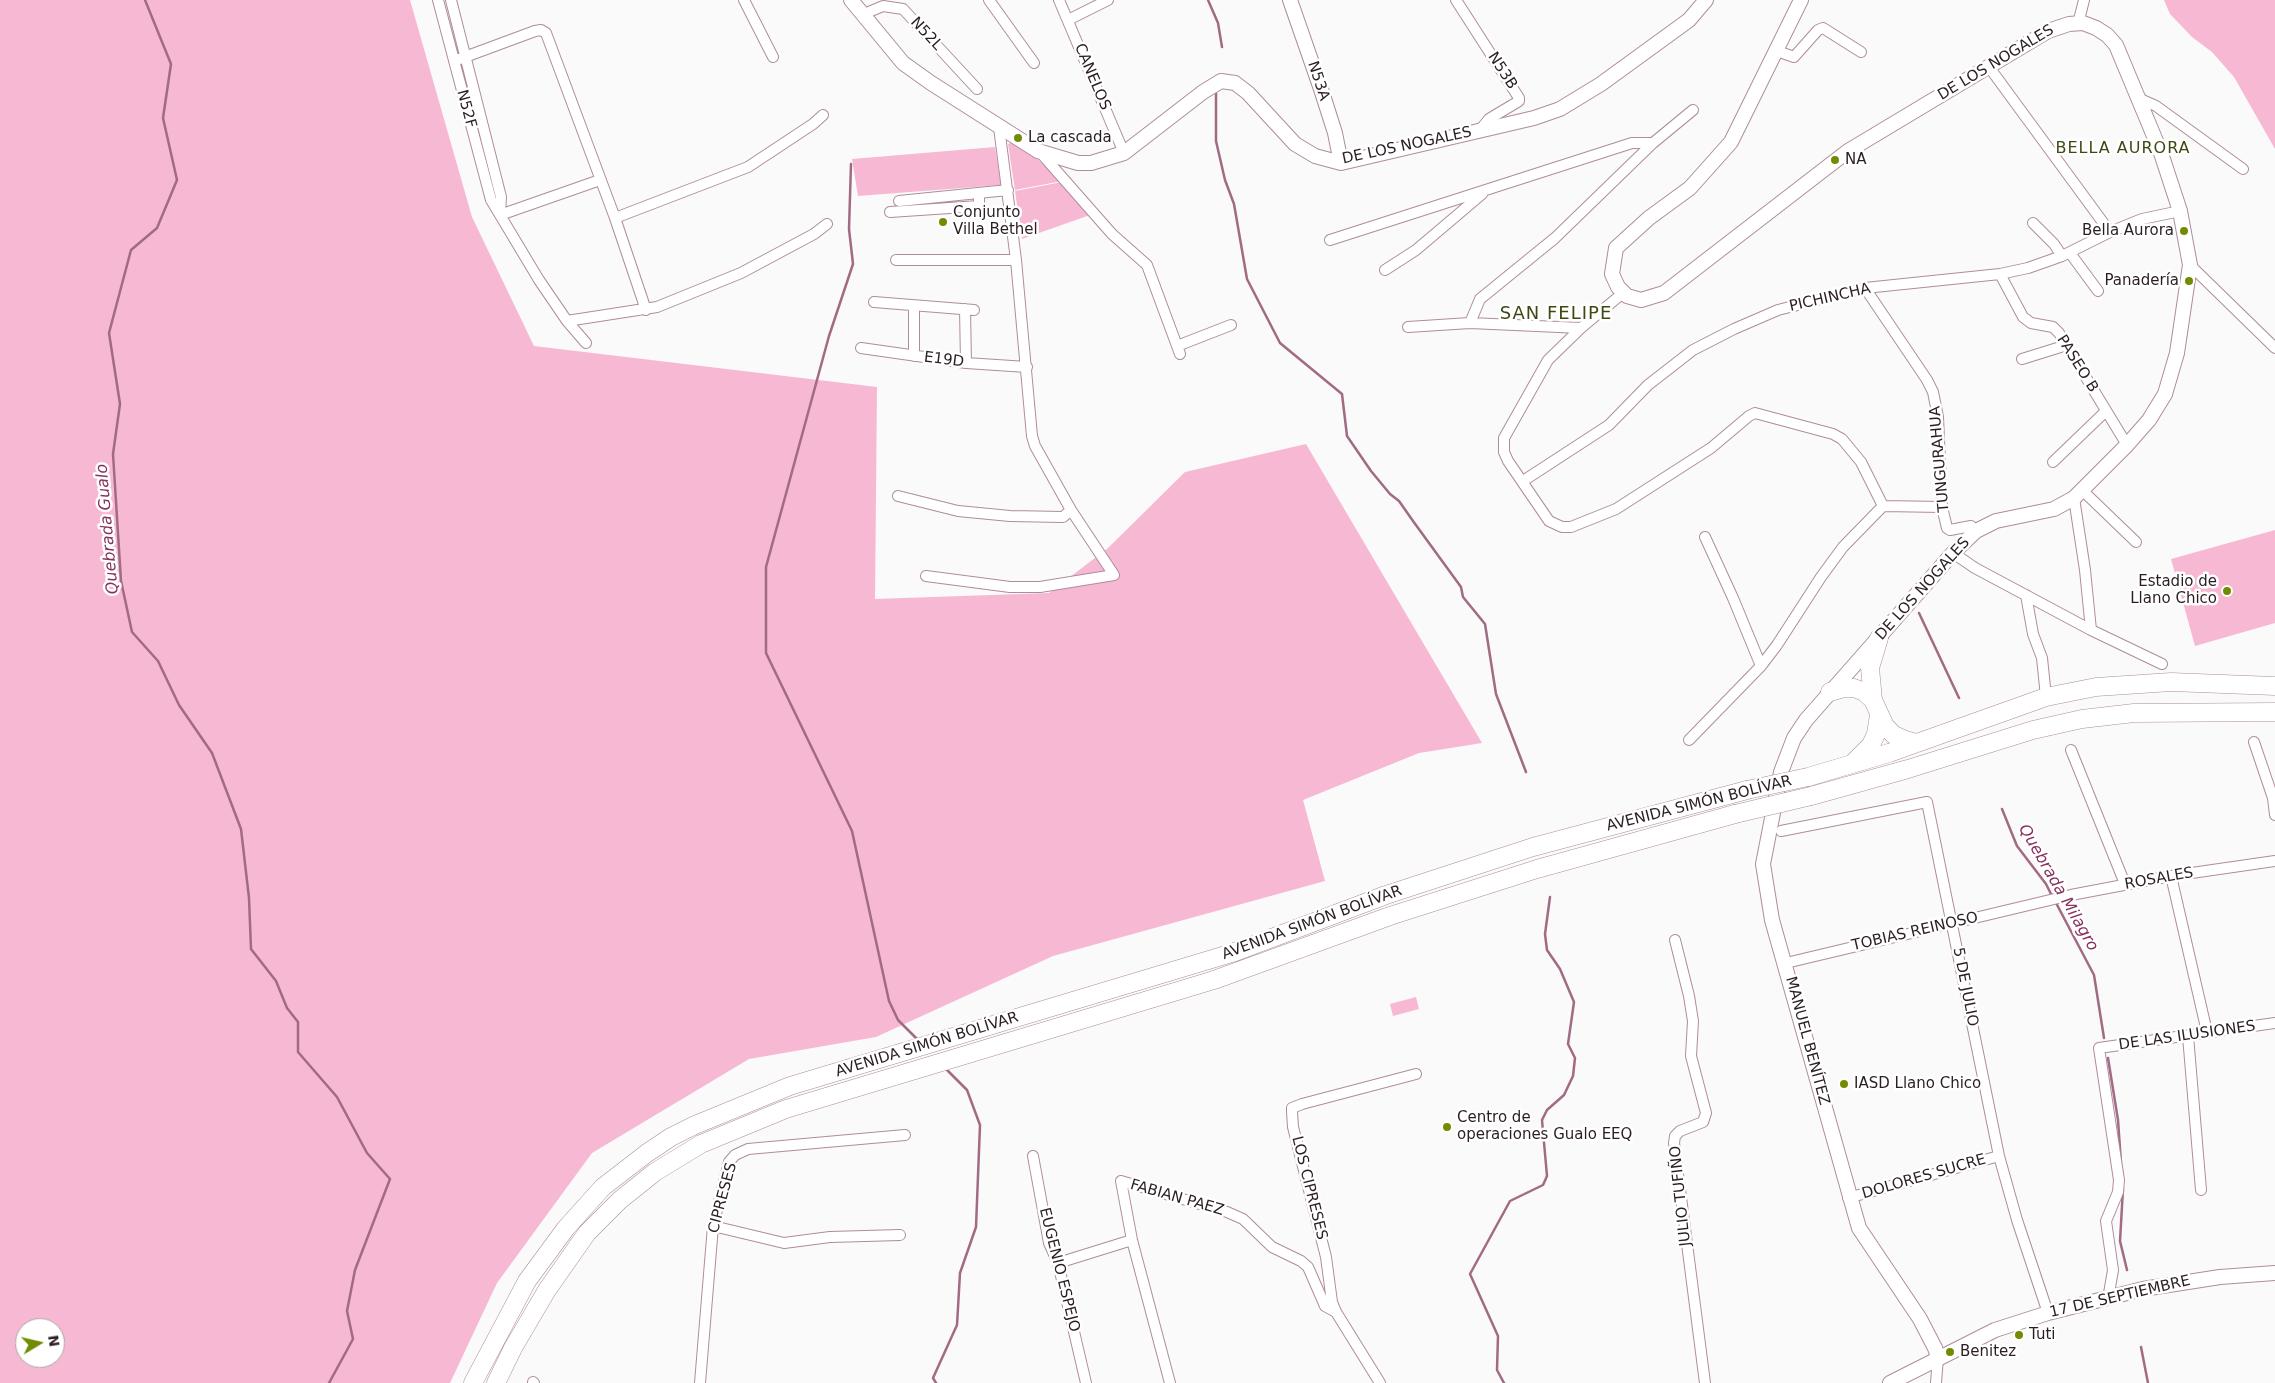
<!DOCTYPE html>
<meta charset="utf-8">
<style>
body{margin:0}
#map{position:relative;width:2275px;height:1383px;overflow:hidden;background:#fafafa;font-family:"DejaVu Sans",sans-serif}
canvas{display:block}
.north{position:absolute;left:15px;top:1318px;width:50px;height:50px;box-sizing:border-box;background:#fff;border:1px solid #aaa5a7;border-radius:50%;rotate:81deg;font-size:14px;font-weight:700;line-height:20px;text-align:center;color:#2a1d23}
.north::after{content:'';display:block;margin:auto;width:18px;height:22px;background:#718c02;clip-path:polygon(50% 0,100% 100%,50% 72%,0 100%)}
</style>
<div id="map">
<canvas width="2275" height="1383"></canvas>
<div class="north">N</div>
</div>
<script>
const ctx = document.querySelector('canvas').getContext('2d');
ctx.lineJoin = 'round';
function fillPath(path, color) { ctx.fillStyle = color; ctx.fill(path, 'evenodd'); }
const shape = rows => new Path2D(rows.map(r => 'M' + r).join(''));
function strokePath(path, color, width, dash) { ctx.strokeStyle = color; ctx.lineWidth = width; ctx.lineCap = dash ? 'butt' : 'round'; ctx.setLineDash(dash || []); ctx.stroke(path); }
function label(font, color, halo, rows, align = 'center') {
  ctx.font = font + ' "DejaVu Sans",sans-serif'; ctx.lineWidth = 5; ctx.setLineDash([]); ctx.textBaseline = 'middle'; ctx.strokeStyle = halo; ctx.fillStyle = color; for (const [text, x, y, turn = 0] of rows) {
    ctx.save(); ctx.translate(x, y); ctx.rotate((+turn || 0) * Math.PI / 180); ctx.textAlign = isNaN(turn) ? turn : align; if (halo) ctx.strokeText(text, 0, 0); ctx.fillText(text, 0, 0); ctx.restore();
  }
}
fillPath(shape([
 [0,0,410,0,472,217,534,346,877,387,875,599,1049,593,1108,548,1185,472,1306,444,1482,743,1419,753,1303,800,1325,881,1053,956,876,1037,749,1059,592,1153,497,1283,450,1383,0,1383],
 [25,1328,55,1328,55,1358,25,1358],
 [2164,0,2275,0,2275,149,2234,77,2212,52,2192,37,2170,14],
 [1012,142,1038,160,1062,181,1015,190,1008,144],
 [995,147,1001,185,858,196,852,159],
 [1062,182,1090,215,1022,239,1015,191],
 [2275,530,2275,623,2195,646,2171,559],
 [1416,997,1419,1009,1393,1016,1390,1004]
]), '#f7b8d4');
strokePath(shape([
 [145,0,171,64,163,118,177,180,157,228,131,250,109,333,120,404,113,454,121,581,132,632,158,661,179,705,212,753,241,829,249,898,251,949,276,981,287,1008,298,1022,298,1052,337,1097,367,1153,390,1179,355,1270,347,1311,353,1339,329,1383],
 [1208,0,1218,23,1222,47],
 [1216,93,1216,141,1225,180,1234,204,1247,279,1280,343,1342,394,1347,436,1371,471,1390,494,1399,501,1413,521,1461,587,1463,597,1485,624,1496,694,1526,772],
 [851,164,849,229,853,264,829,336,766,567,766,653,852,831,889,1001,898,1020,919,1041],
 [1919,613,1959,698],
 [2002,809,2017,846,2046,884,2052,896],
 [2055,901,2094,975,2104,1038],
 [2108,1058,2118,1120,2121,1163],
 [2123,1189,2120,1241,2127,1270],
 [2141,1347,2148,1383],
 [936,1383,933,1378,957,1325,960,1273,976,1227,980,1125,967,1090,945,1068],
 [1504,1383,1497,1370,1498,1336,1470,1274,1510,1201,1543,1185,1547,1176,1542,1120,1547,1110,1564,1095,1573,1076,1575,1058,1568,1044,1574,1002,1560,969,1547,950,1545,934,1550,897]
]), '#a16b84', 2.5);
const street = shape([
 [438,0,491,200,539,280,567,321,586,343],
 [451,0,501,197,500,214],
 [744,0,773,57],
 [989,0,1034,63],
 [1059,0,1124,153],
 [1456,0,1519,98,1519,101,1489,119,1480,130],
 [864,14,883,6,903,9,977,89],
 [1068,20,1108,0],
 [2078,24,2084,0],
 [1777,51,1794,57,1818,30,1823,28,1861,52],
 [454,61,535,31,541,30,546,33,615,218,646,310],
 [1989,67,2110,232],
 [2138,98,2156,106,2243,169],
 [1039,151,1112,234,1147,265,1180,354],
 [899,201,1008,190],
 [890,212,979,206,979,194],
 [500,215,600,180],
 [615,218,748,167,813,124,823,115],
 [2033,223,2054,244,2062,256],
 [1330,240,1632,143,1653,143],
 [2070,253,2098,291],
 [896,260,1016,260],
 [2190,265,2275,348],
 [1385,270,1416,250,1482,194],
 [2000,274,2023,317,2031,323,2053,327,2059,333,2127,445],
 [1865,288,1927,380,1933,392,1938,417,1942,507,1947,528,1950,530,1971,526,1976,531],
 [1623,293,1581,328,1548,360,1504,438,1504,452,1508,461,1549,521,1562,527,1571,527,1616,509,1711,448,1749,416,1755,413,1833,434,1842,439,1861,462,1883,506],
 [874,302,974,310],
 [965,309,966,363],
 [567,321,657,307,741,273,814,234,827,224],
 [1470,323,1480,299,1555,238,1653,143,1693,110],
 [1408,327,1470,323,1581,328],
 [1177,346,1231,325],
 [861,348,966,363,1027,367],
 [914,356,914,306],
 [2022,359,2067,345],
 [2053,462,2106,411],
 [1523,481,1609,425,1648,385,1693,350,1734,329,1778,310,1865,288,2000,274,2028,268,2062,256,2110,232,2142,219,2180,211],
 [2082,490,2136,542],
 [898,496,958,511,1010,516,1063,517,1071,510],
 [2074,498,2085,570,2091,630],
 [1705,537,1733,598,1761,666],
 [1953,553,1975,568,2091,630,2162,664],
 [926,576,1010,587,1040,587,1114,575,1071,510,1035,446,1032,436,1016,260,999,127],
 [2026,595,2033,634,2042,658,2046,697],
 [1689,740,1761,666,1777,645,1821,577,1843,547,1883,506,1942,507],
 [2254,742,2273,798,2275,815],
 [2071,750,2125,884],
 [1781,831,1927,802,1999,1156,2017,1220,2048,1313],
 [2171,876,2207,1032],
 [1675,940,1689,996,1693,1021,1691,1056,1706,1113,1703,1122,1680,1131,1675,1136,1674,1143,1705,1383],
 [1786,963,2071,895,2171,876,2275,861],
 [2188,1036,2201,1190],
 [1033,1156,1049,1243,1058,1263,1086,1383],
 [1848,1198,1999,1156],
 [713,1226,784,1243,830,1237,900,1235],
 [1058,1263,1132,1240],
 [2108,1299,2113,1270,2106,1221,2118,1192,2119,1180,2099,1048,2275,1023],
 [533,1382,534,1383],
 [700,1383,713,1226,729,1162,735,1155,748,1149,905,1135],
 [1170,1383,1132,1240,1121,1181,1227,1212,1243,1219,1272,1247,1301,1261,1308,1267,1325,1306,1336,1312],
 [1380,1383,1336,1312,1332,1302,1326,1257,1293,1127,1292,1112,1292,1108,1302,1104,1416,1074],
 [1936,1383,1938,1357]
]);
const secondary = shape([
 [851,0,903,63,931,83,1038,151,1078,163,1091,163,1124,153,1203,92,1221,81,1235,83,1248,93,1295,144,1315,156,1341,163,1534,118,1560,109,1601,84,1689,20,1706,0],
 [1290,0,1321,89,1335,133,1341,163],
 [1801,0,1731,142,1690,188,1649,218,1616,248,1612,274,1618,287,1627,296,1641,300,1664,293,1848,151,2048,31,2069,24,2083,23,2096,28,2107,35,2116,45,2161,153,2180,211,2190,265,2177,353,2165,394,2149,420,2127,445,2074,498,2054,509,1996,521,1976,531,1953,553,1806,720,1794,738,1781,772,1763,864,1772,920,1859,1228,1920,1319,1935,1348,1938,1357],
 [1890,1383,1995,1330,2048,1313,2143,1289,2220,1277,2275,1273]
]);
const highway = shape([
 [1879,638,1870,668,1873,700,1885,726,1894,735,1905,740,1917,743],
 [1830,692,1844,688,1854,688,1864,692,1873,700],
 [1853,763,1871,745,1876,734,1879,715],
 [1808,777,1889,753,2046,697,2096,687,2171,682,2275,686],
 [1811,796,1908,769,2033,730,2082,719,2134,713,2275,712],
 [473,1383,527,1281,566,1228,603,1187,647,1153,671,1137,695,1125,790,1086,1232,953,1386,895,1533,847,1747,790],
 [496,1383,513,1348,547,1290,587,1233,620,1200,655,1172,701,1144,786,1109,1214,980,1390,916,1537,869,1735,814]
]);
strokePath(street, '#af8c9c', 12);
strokePath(secondary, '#af8c9c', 16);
strokePath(highway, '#af8c9c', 19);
strokePath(street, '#fff', 10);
strokePath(secondary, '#fff', 14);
strokePath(highway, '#fff', 18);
const highwayBridge = shape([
 [1747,790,1808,777],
 [1735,814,1811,796]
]);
strokePath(highwayBridge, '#af8c9c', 19, []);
strokePath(highwayBridge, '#fff', 18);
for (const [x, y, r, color] of [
 [1018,138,5,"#718c02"],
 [1835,160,5,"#718c02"],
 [943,222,5,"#718c02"],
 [2184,231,5,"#718c02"],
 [2189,281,5,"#718c02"],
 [2227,591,5,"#718c02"],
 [1844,1084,5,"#718c02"],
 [1447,1127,5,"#718c02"],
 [2019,1335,5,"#718c02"],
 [1950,1352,5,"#718c02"]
]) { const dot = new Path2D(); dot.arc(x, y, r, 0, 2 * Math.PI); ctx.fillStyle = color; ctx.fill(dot); strokePath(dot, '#fff', 2); }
label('15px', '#2a1d23', '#fff', [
 ["N52L",926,34,47],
 ["DE LOS NOGALES",1996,63,-31],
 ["N53B",1502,71,57],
 ["CANELOS",1092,77,67],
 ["N53A",1318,81,72],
 ["N52F",466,109,75],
 ["DE LOS NOGALES",1407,146,-12],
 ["PICHINCHA",1830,298,-13],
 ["E19D",944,360,7],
 ["PASEO B",2077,364,58],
 ["TUNGURAHUA",1940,459,-95],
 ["DE LOS NOGALES",1923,589,-48],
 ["AVENIDA SIMÓN BOLÍVAR",1699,804,-14],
 ["ROSALES",2159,879,-10],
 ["AVENIDA SIMÓN BOLÍVAR",1312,923,-20],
 ["TOBIAS REINOSO",1915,932,-13],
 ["5 DE JULIO",1965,987,79],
 ["DE LAS ILUSIONES",2187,1036,-8],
 ["MANUEL BENÍTEZ",1807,1041,75],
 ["AVENIDA SIMÓN BOLÍVAR",927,1045,-17],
 ["DOLORES SUCRE",1924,1177,-16],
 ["LOS CIPRESES",1309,1188,76],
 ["JULIO TUFIÑO",1681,1196,-96],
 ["CIPRESES",723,1198,-75],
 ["FABIAN PAEZ",1177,1198,16],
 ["EUGENIO ESPEJO",1059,1270,76],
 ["17 DE SEPTIEMBRE",2120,1297,-13]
]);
label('15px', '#2a1d23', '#fff', [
 ["La cascada",1028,138],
 ["NA",1845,160],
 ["Conjunto",953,213],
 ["Villa Bethel",953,230],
 ["Bella Aurora",2174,231,"right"],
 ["Panadería",2179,281,"right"],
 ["Estadio de",2217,582,"right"],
 ["Llano Chico",2217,599,"right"],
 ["IASD Llano Chico",1854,1084],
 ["Centro de",1457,1118],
 ["operaciones Gualo EEQ",1457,1135],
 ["Tuti",2029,1335],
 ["Benitez",1960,1352]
], 'left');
ctx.letterSpacing = '1px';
label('16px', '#3c4912', '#fff', [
 ["BELLA AURORA",2123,149]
]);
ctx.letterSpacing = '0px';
label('italic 16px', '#86325f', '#fff', [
 ["Quebrada Gualo",108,529,-95],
 ["Quebrada Milagro",2058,888,60]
]);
ctx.letterSpacing = '1px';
label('18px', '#3c4912', '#fff', [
 ["SAN FELIPE",1556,314]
]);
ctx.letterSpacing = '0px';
</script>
